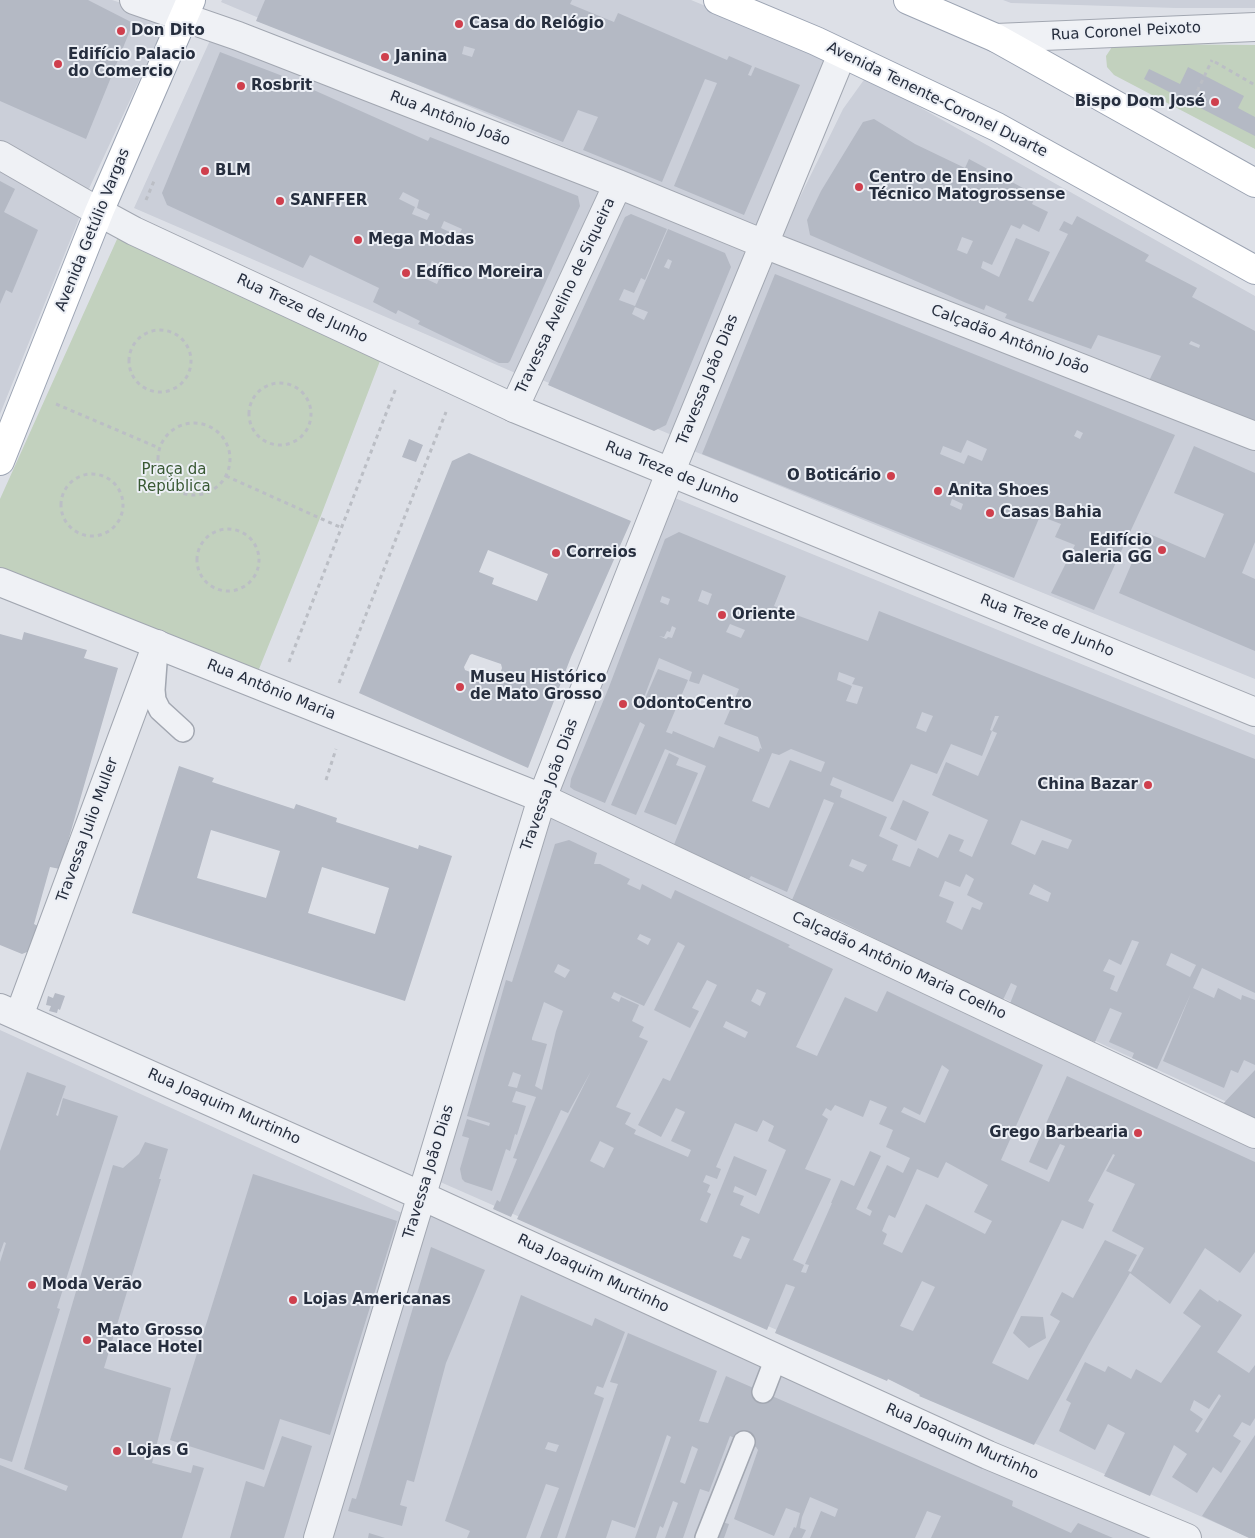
<!DOCTYPE html>
<meta charset="utf-8">
<style>
body{margin:0}
canvas{display:block;background:#dde0e7}
</style>
<canvas width="1255" height="1538"></canvas>
<script>
const ctx = document.querySelector('canvas').getContext('2d');
ctx.lineJoin = 'round';
function fillPath(path, color) { ctx.fillStyle = color; ctx.fill(path, 'evenodd'); }
const shape = rows => new Path2D(rows.map(r => 'M' + r).join(''));
function strokePath(path, color, width, dash) { ctx.strokeStyle = color; ctx.lineWidth = width; ctx.lineCap = dash ? 'butt' : 'round'; ctx.setLineDash(dash || []); ctx.stroke(path); }
function label(font, color, halo, rows, align = 'center') {
  ctx.font = font + ' "DejaVu Sans",sans-serif'; ctx.lineWidth = 4; ctx.setLineDash([]); ctx.textBaseline = 'middle'; ctx.strokeStyle = halo; ctx.fillStyle = color; for (const [text, x, y, turn = 0] of rows) {
    ctx.save(); ctx.translate(x, y); ctx.rotate((+turn || 0) * Math.PI / 180); ctx.textAlign = isNaN(turn) ? turn : align; if (halo) ctx.strokeText(text, 0, 0); ctx.fillText(text, 0, 0); ctx.restore();
  }
}
fillPath(shape([
 [0,0,112,0,168,18,87,193,0,141],
 [222,0,691,0,828,56,760,229,221,2],
 [1003,0,1255,0,1255,8,1176,8,1011,3],
 [212,36,606,190,520,375,134,208],
 [866,77,1255,296,1255,422,780,238,843,109],
 [0,161,82,211,0,414],
 [620,191,753,247,674,436,542,380],
 [778,250,1255,442,1255,679,691,450],
 [675,498,1255,735,1255,1115,557,791],
 [553,813,1255,1143,1255,1538,1250,1538,438,1181],
 [0,1030,402,1213,303,1538,0,1538],
 [424,1209,1163,1538,322,1538]
]), '#cbcfd9');
fillPath(shape([
 [1117,44,1255,45,1255,149,1114,75,1107,67,1106,56,1112,47],
 [118,237,380,361,320,518,257,674,0,571,0,499]
]), '#c2d1be');
fillPath(shape([
 [0,0,88,0,133,23,86,139,0,101],
 [265,0,572,0,570,4,614,22,618,13,727,60,729,56,752,66,748,75,751,76,755,67,800,85,744,215,674,186,717,83,705,79,662,182,583,150,598,117,578,110,563,142,256,21],
 [464,46,475,49,472,57,462,54],
 [220,52,280,75,428,141,430,137,578,196,580,206,510,361,508,363,499,363,418,324,420,321,398,310,396,314,373,302,379,288,310,255,303,268,167,205,162,193],
 [403,192,419,200,417,208,430,214,427,220,412,214,415,207,399,199],
 [444,221,462,229,458,236,441,228],
 [432,261,444,267,437,284,424,278],
 [1188,67,1244,96,1238,108,1255,117,1255,136,1144,79,1149,69,1180,84],
 [874,119,915,144,965,168,969,159,1036,195,1032,204,1048,212,1039,232,1023,224,1020,229,1011,225,992,265,983,261,981,268,999,277,1016,238,1050,252,1028,300,1033,302,1068,234,1059,230,1064,221,1072,225,1077,216,1149,255,1145,261,1197,288,1192,297,1255,331,1255,427,1146,387,1161,356,1098,335,1091,349,1005,318,1007,314,986,305,984,310,964,302,810,235,807,220,821,191,863,122],
 [962,237,973,241,967,254,957,250],
 [1191,341,1200,345,1199,348,1189,344],
 [0,181,15,189,4,212,38,230,12,293,6,290,0,304],
 [631,214,667,229,645,280,641,278,634,293,624,289,619,300,635,306,668,229,725,253,731,267,666,425,654,431,548,385,625,217],
 [668,259,672,261,669,269,664,267],
 [635,307,648,312,644,320,632,314],
 [775,274,1175,435,1094,610,1051,593,1075,545,1055,537,1061,524,1040,516,1014,578,702,454],
 [1077,430,1083,433,1080,439,1074,436],
 [967,440,987,449,982,461,968,455,964,464,940,454,943,446,961,453],
 [952,499,963,504,961,510,950,505],
 [409,439,423,445,416,462,402,457],
 [1194,446,1255,473,1255,542,1242,573,1255,579,1255,651,1119,593,1145,532,1205,558,1224,514,1174,493],
 [469,453,631,521,571,657,528,768,359,693,452,461],
 [488,550,548,574,537,601,492,584,494,578,479,572],
 [472,654,501,664,502,668,498,679,494,681,465,670,464,667,470,655],
 [679,532,786,576,774,606,788,612,868,641,879,611,1255,759,1255,993,1202,968,1193,988,1214,998,1218,988,1241,1000,1242,995,1255,1000,1255,1065,1244,1060,1238,1073,1231,1070,1224,1088,1163,1061,1191,993,1157,1069,1132,1058,1134,1053,1109,1042,1122,1013,1110,1008,1095,1042,1009,1006,1017,986,1011,983,1002,1002,842,922,792,900,834,803,824,799,787,892,751,876,749,879,673,847,706,766,665,749,636,815,611,805,645,725,640,722,605,803,574,790,570,787,571,779,609,687,665,539],
 [702,590,712,594,708,605,698,601],
 [662,596,670,599,668,605,660,602],
 [730,624,745,630,741,638,726,632],
 [672,626,676,628,672,638,668,637,666,639,659,636,664,637,667,631,670,632],
 [659,658,692,672,689,681,695,683,699,684,703,674,739,689,724,724,758,737,762,749,760,748,759,752,719,736,714,748,673,731,672,734,666,732,688,680,658,669,644,701,643,700],
 [839,672,855,678,852,684,863,687,857,704,846,701,852,686,837,680],
 [922,712,933,716,926,732,916,728],
 [995,716,999,716,992,731,990,730],
 [992,731,997,733,978,776,946,762,932,795,988,820,972,857,959,851,964,840,949,834,938,858,918,848,910,867,892,860,898,845,879,836,887,817,840,797,842,790,830,785,833,777,893,802,911,764,937,774,951,744,982,756],
 [791,749,825,762,821,772,790,760,769,808,752,801,772,753,779,755],
 [1021,820,1072,840,1068,849,1042,840,1035,855,1011,844],
 [852,859,867,865,863,872,849,866],
 [966,874,974,879,967,895,983,903,980,910,972,907,962,930,946,922,954,902,939,896,945,881,960,887],
 [1028,881,1051,893,1048,902,1029,894,1034,884],
 [1132,940,1139,942,1117,992,1110,989,1115,976,1103,971,1109,959,1121,965],
 [1171,953,1196,965,1190,977,1166,965],
 [24,632,87,650,84,658,118,668,60,869,50,867,34,924,40,927,32,950,22,954,0,945,0,634,22,640],
 [669,753,679,758,676,765,698,773,676,825,644,812],
 [179,766,214,778,212,782,294,809,296,804,337,818,336,822,418,849,419,845,452,856,405,1001,132,913],
 [211,830,280,851,266,898,197,878],
 [322,867,389,888,375,934,308,913],
 [903,800,929,812,916,841,890,829],
 [569,840,597,853,594,864,600,864,630,879,627,884,640,890,642,884,671,899,675,890,790,945,788,947,833,969,796,1047,817,1056,845,997,877,1012,887,991,1043,1065,1001,1160,1049,1182,1065,1146,1060,1144,1047,1170,1029,1162,1067,1076,1255,1162,1255,1252,1240,1273,1205,1248,1170,1304,1130,1273,1089,1344,1034,1445,919,1396,920,1395,888,1379,887,1381,775,1333,795,1287,786,1284,767,1330,517,1219,591,1071,568,1113,561,1110,511,1217,493,1209,497,1200,500,1202,517,1159,513,1158,536,1097,516,1091,512,1102,526,1106,517,1135,515,1134,510,1151,506,1149,492,1191,465,1182,462,1179,460,1169,469,1138,462,1136,467,1119,489,1126,490,1123,467,1116,506,980,512,982,555,844],
 [640,934,651,939,648,945,637,939],
 [678,942,685,946,654,1010,690,1028,699,1011,692,1008,707,980,717,985,670,1081,663,1078,638,1125,661,1137,676,1108,685,1112,671,1141,691,1150,688,1157,634,1134,636,1130,625,1124,631,1113,616,1107,648,1041,639,1037,644,1027,632,1021,639,1005,621,997,619,1002,611,998,614,992,644,1006],
 [558,964,570,970,565,978,554,972],
 [757,989,766,993,760,1006,751,1001],
 [544,1002,563,1011,556,1031,542,1090,535,1086,547,1044,532,1040,532,1038],
 [726,1021,748,1032,745,1038,723,1027],
 [942,1065,949,1070,925,1123,901,1112,904,1107,920,1115],
 [513,1072,521,1075,517,1088,508,1086],
 [870,1100,887,1107,879,1124,893,1130,886,1147,910,1158,903,1173,887,1165,867,1208,872,1211,870,1216,856,1209,881,1156,870,1151,854,1186,841,1180,831,1203,832,1203,805,1264,809,1265,806,1273,801,1272,804,1265,793,1260,831,1179,805,1169,828,1119,822,1115,826,1108,831,1111,835,1105,863,1117],
 [763,1120,774,1126,768,1141,786,1150,759,1214,740,1205,744,1196,733,1192,735,1186,756,1196,767,1170,734,1156,707,1223,700,1220,711,1194,707,1192,710,1185,703,1182,706,1175,717,1179,721,1169,716,1167,735,1123,757,1132],
 [600,1141,614,1148,604,1168,590,1161],
 [1113,1154,1115,1155,1106,1171,1135,1184,1112,1231,1144,1248,1131,1272,1128,1271,1137,1255,1105,1240,1073,1298,1062,1292,1050,1315,1060,1321,1028,1380,992,1363,1062,1220,1083,1229,1094,1204,1088,1201],
 [946,1162,988,1185,974,1212,992,1221,985,1234,926,1204,902,1253,883,1244,887,1234,882,1231,887,1219,889,1215,895,1218,917,1169,938,1178],
 [742,1236,750,1239,741,1259,733,1256],
 [922,1281,935,1287,913,1331,900,1326],
 [55,993,65,996,60,1010,58,1009,57,1013,49,1011,51,1006,46,1005,48,996,53,998],
 [1255,1070,1255,1121,1221,1106],
 [27,1072,66,1086,56,1115,58,1116,63,1098,118,1116,57,1308,60,1309,12,1462,0,1458,0,1262,6,1243,4,1242,0,1253,0,1151],
 [145,1142,168,1149,159,1179,161,1179,104,1368,171,1388,152,1463,191,1473,193,1465,204,1468,182,1538,0,1538,0,1465,66,1491,68,1486,24,1469,113,1165,123,1168,139,1154],
 [253,1174,397,1221,330,1435,280,1419,264,1470,170,1440],
 [431,1247,485,1270,446,1363,414,1482,407,1480,400,1505,407,1507,402,1526,348,1511,352,1498,356,1499],
 [1200,1289,1218,1302,1219,1300,1242,1315,1217,1352,1249,1373,1255,1365,1255,1418,1250,1426,1242,1422,1233,1436,1241,1441,1221,1473,1213,1467,1197,1493,1172,1477,1187,1454,1174,1445,1150,1496,1104,1476,1125,1433,1108,1424,1095,1450,1059,1431,1071,1403,1066,1400,1085,1362,1105,1372,1108,1366,1131,1379,1136,1369,1161,1383,1201,1326,1183,1313],
 [1219,1394,1221,1396,1198,1433,1195,1431,1203,1419,1190,1410,1194,1400,1209,1409],
 [521,1295,592,1326,595,1318,625,1332,603,1388,597,1386,594,1394,604,1398,557,1538,540,1538,559,1488,546,1484,526,1538,467,1538,470,1531,445,1521],
 [548,1442,559,1445,556,1452,545,1449],
 [1021,1316,1043,1317,1046,1338,1029,1348,1013,1333],
 [628,1333,717,1371,699,1421,708,1423,726,1376,1013,1501,1012,1506,1071,1533,1078,1523,1113,1538,931,1538,941,1516,927,1511,915,1538,810,1538,821,1511,835,1517,838,1509,810,1497,802,1517,800,1528,806,1530,802,1538,789,1538,794,1527,796,1528,800,1513,786,1508,774,1536,734,1519,758,1450,756,1447,730,1436,709,1492,700,1489,683,1538,665,1538,678,1503,673,1501,663,1528,660,1526,656,1538,635,1538,671,1437,667,1435,635,1528,612,1520,606,1538,565,1538,618,1384,610,1382],
 [692,1446,698,1449,685,1484,680,1482],
 [1255,1435,1255,1538,1249,1538,1202,1516],
 [282,1436,312,1446,284,1538,230,1538,246,1481,264,1487],
 [718,1521,729,1524,724,1538,712,1538],
 [369,1533,385,1538,368,1538]
]), '#b4b9c4');
const service = shape([
 [156,663,154,690,155,700,160,710,183,731],
 [763,1392,776,1358],
 [706,1538,744,1442]
]);
const pedestrian = shape([
 [0,155,99,212],
 [764,244,1255,436],
 [542,798,1255,1134],
 [19,1016,157,644]
]);
const minor = shape([
 [134,0,238,36,618,184,764,244],
 [996,38,1255,27],
 [514,408,618,184],
 [0,582,542,798],
 [318,1538,542,798,670,473,842,54]
]);
const tertiary = shape([
 [99,212,134,231,514,408,1255,712],
 [0,1008,422,1196,988,1455,1187,1538]
]);
const primary = shape([
 [718,0,816,41,997,127,1255,270],
 [908,0,996,38,1255,183],
 [0,461,99,212,191,0]
]);
strokePath(service, '#a2a7b1', 24);
strokePath(pedestrian, '#a2a7b1', 30);
strokePath(minor, '#a2a7b1', 30);
strokePath(tertiary, '#a2a7b1', 30);
strokePath(primary, '#9ca4b3', 30);
strokePath(shape([
 [1215,62,1255,85],
 [1194,98,1212,60],
 [146,200,154,181],
 '129 361a31 31 0 1 1 62 0a31 31 0 1 1-62 0Z',
 '249 414a31 31 0 1 1 62 0a31 31 0 1 1-62 0Z',
 [56,404,159,448],
 '158 459a36 36 0 1 1 72 0a36 36 0 1 1-72 0Z',
 '61 505a31 31 0 1 1 62 0a31 31 0 1 1-62 0Z',
 [226,476,342,528],
 '197 560a31 31 0 1 1 62 0a31 31 0 1 1-62 0Z',
 [289,662,396,388],
 [339,683,446,412],
 [326,780,336,749]
]), '#bbbec5', 3, [4, 4]);
strokePath(service, '#eff1f5', 21);
strokePath(pedestrian, '#eff1f5', 28);
strokePath(minor, '#eff1f5', 28);
strokePath(tertiary, '#eff1f5', 28);
strokePath(primary, '#fff', 28);
for (const [x, y, r, color] of [
 [459,24,5,"#cf3f4d"],
 [121,31,5,"#cf3f4d"],
 [385,57,5,"#cf3f4d"],
 [58,64,5,"#cf3f4d"],
 [241,86,5,"#cf3f4d"],
 [1215,102,5,"#cf3f4d"],
 [205,171,5,"#cf3f4d"],
 [859,187,5,"#cf3f4d"],
 [280,201,5,"#cf3f4d"],
 [358,240,5,"#cf3f4d"],
 [406,273,5,"#cf3f4d"],
 [891,476,5,"#cf3f4d"],
 [938,491,5,"#cf3f4d"],
 [990,513,5,"#cf3f4d"],
 [1162,550,5,"#cf3f4d"],
 [556,553,5,"#cf3f4d"],
 [722,615,5,"#cf3f4d"],
 [460,687,5,"#cf3f4d"],
 [623,704,5,"#cf3f4d"],
 [1148,785,5,"#cf3f4d"],
 [1138,1133,5,"#cf3f4d"],
 [32,1285,5,"#cf3f4d"],
 [293,1300,5,"#cf3f4d"],
 [87,1340,5,"#cf3f4d"],
 [117,1451,5,"#cf3f4d"]
]) { const dot = new Path2D(); dot.arc(x, y, r, 0, 2 * Math.PI); ctx.fillStyle = color; ctx.fill(dot); strokePath(dot, '#eceff5', 2); }
label('bold 15px', '#262e3e', '#eceff5', [
 ["Casa do Relógio",469,24],
 ["Don Dito",131,31],
 ["Edifício Palacio",68,55],
 ["do Comercio",68,72],
 ["Janina",395,57],
 ["Rosbrit",251,86],
 ["Bispo Dom José",1205,102,"right"],
 ["BLM",215,171],
 ["Centro de Ensino",869,178],
 ["Técnico Matogrossense",869,195],
 ["SANFFER",290,201],
 ["Mega Modas",368,240],
 ["Edífico Moreira",416,273],
 ["O Boticário",881,476,"right"],
 ["Anita Shoes",948,491],
 ["Casas Bahia",1000,513],
 ["Edifício",1152,541,"right"],
 ["Galeria GG",1152,558,"right"],
 ["Correios",566,553],
 ["Oriente",732,615],
 ["Museu Histórico",470,678],
 ["de Mato Grosso",470,695],
 ["OdontoCentro",633,704],
 ["China Bazar",1138,785,"right"],
 ["Grego Barbearia",1128,1133,"right"],
 ["Moda Verão",42,1285],
 ["Lojas Americanas",303,1300],
 ["Mato Grosso",97,1331],
 ["Palace Hotel",97,1348],
 ["Lojas G",127,1451]
], 'left');
label('15px', '#262e3e', '#eceff5', [
 ["Rua Coronel Peixoto",1126,32,-3],
 ["Avenida Tenente-Coronel Duarte",937,100,26],
 ["Rua Antônio João",450,119,21],
 ["Avenida Getúlio Vargas",93,230,-68],
 ["Travessa Avelino de Siqueira",566,296,-65],
 ["Rua Treze de Junho",302,309,25],
 ["Calçadão Antônio João",1010,340,21],
 ["Travessa João Dias",708,380,-68],
 ["Rua Treze de Junho",672,473,22],
 ["Rua Treze de Junho",1047,626,22],
 ["Rua Antônio Maria",271,690,22],
 ["Travessa João Dias",550,785,-70],
 ["Travessa Julio Muller",88,830,-70],
 ["Calçadão Antônio Maria Coelho",899,966,25],
 ["Rua Joaquim Murtinho",224,1107,24],
 ["Travessa João Dias",429,1172,-73],
 ["Rua Joaquim Murtinho",593,1274,25],
 ["Rua Joaquim Murtinho",962,1442,24]
]);
label('15px', '#395933', '#eceff5', [
 ["Praça da",174,470],
 ["República",174,487]
]);
</script>
